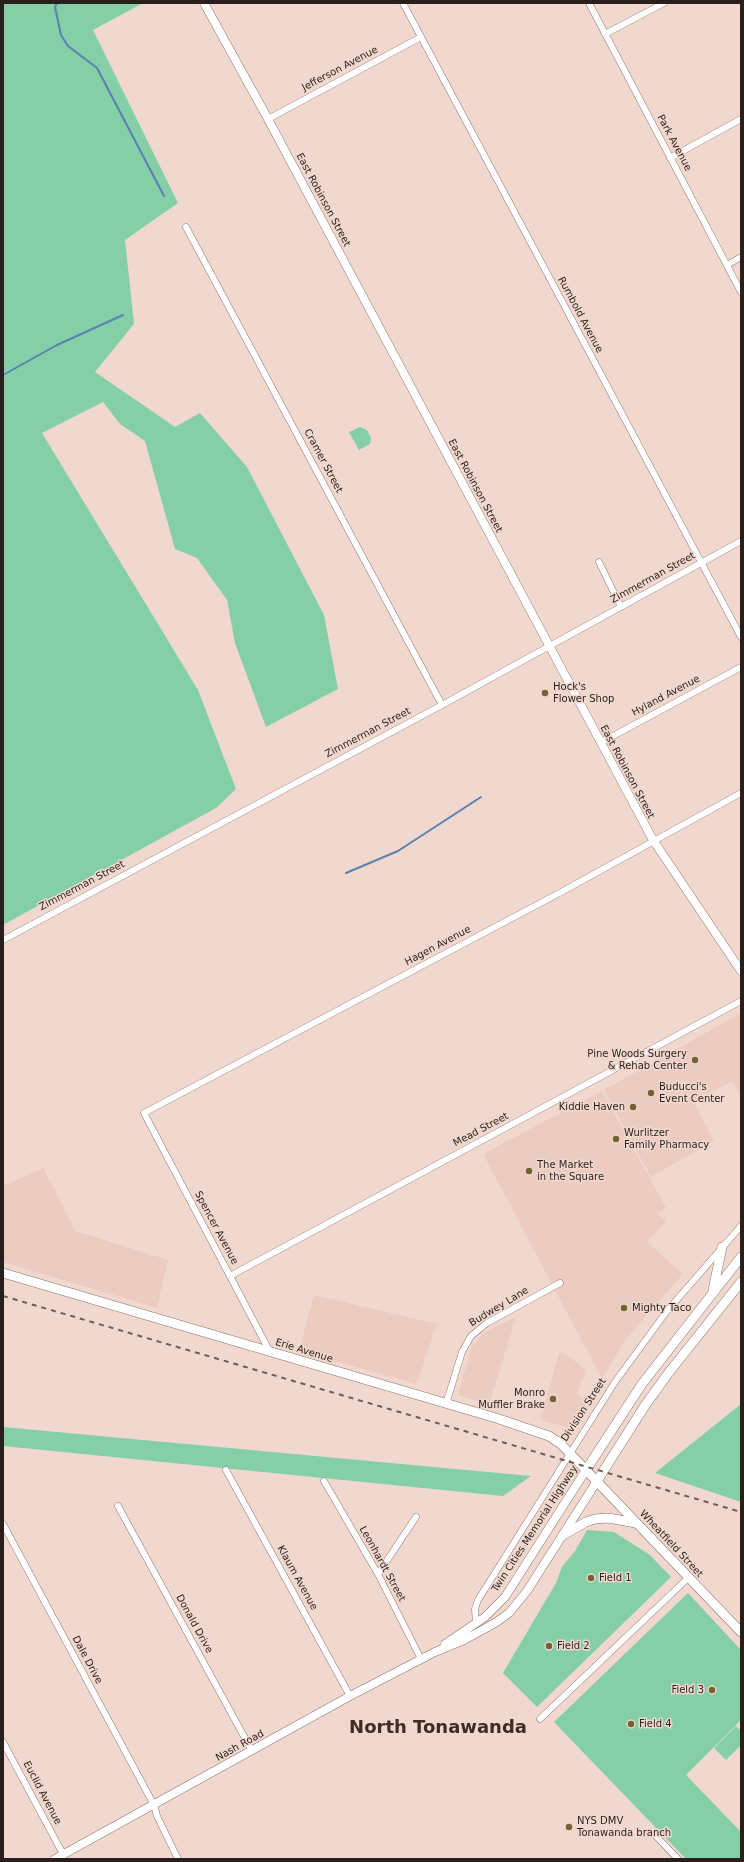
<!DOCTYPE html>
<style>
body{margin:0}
#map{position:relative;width:744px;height:1862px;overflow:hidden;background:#f1d8cf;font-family:"DejaVu Sans",sans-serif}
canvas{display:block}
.frame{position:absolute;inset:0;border:4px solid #281f1c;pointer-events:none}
</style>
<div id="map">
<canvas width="744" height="1862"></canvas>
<div class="frame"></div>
</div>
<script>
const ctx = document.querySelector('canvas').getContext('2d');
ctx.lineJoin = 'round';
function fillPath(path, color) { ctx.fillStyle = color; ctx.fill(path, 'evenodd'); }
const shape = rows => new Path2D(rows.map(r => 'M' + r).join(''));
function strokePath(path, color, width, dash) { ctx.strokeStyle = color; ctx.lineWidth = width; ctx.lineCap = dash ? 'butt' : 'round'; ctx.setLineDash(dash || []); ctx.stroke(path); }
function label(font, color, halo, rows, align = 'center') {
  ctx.font = font + ' "DejaVu Sans",sans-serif'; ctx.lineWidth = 3; ctx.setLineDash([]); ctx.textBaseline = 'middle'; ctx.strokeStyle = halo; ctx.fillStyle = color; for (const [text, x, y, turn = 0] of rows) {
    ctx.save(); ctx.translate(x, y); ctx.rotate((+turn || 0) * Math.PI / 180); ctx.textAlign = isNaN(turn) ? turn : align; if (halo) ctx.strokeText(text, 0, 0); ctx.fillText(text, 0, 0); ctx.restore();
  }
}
fillPath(shape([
 [741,1013,741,1097,732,1081,694,1102,714,1141,651,1177,604,1090],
 [602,1091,666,1208,657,1213,666,1221,647,1242,683,1274,626,1339,602,1379,483,1154],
 [43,1168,76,1231,168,1260,157,1308,3,1262,3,1186],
 [314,1295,437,1324,417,1384,299,1351],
 [516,1317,489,1405,458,1395,471,1348,483,1333],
 [560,1350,586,1370,577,1394,587,1403,570,1428,540,1420]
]), '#eccbc0');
fillPath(shape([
 [3,3,143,3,93,30,178,203,125,240,134,324,95,372,175,427,200,413,247,467,324,615,338,689,266,727,235,643,227,600,197,558,175,549,145,441,120,424,103,402,42,433,198,690,236,789,216,808,3,925],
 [360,427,367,430,371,438,370,444,359,450,349,432],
 [741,1404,741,1502,655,1473],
 [3,1427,531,1476,503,1496,3,1446],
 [587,1530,614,1532,650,1555,671,1577,537,1707,503,1673,556,1583,562,1567,575,1551],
 [688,1593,741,1650,741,1720,686,1775,741,1832,741,1859,686,1859,554,1722],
 [736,1726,741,1731,741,1745,726,1760,714,1748]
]), '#84cea8');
strokePath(shape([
 [57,3,55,7,61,35,68,46,97,68,164,196],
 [3,375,57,345,123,315],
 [346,873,398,851,481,797]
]), '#5a81b0', 2);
const street = shape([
 [403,3,741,637],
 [589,3,741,292],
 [605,34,664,3],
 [268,119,421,37],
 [670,158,741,119],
 [186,227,442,705],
 [727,265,741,257],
 [599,562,621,607],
 [600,743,741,667],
 [3,940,442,705,741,541],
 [230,1276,741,1001],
 [270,1352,144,1113,565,890,741,793],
 [446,1404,462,1352,471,1336,487,1323,560,1283],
 [226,1470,350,1696],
 [324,1481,378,1574,421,1659],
 [118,1506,252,1751],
 [3,1524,154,1805,157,1816,178,1859],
 [378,1574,416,1517],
 [476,1623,475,1609,478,1600,615,1382,667,1311,741,1226],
 [540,1719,688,1578],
 [3,1742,63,1854],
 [656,1836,678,1859]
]);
const secondary = shape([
 [204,3,268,119,653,840,741,971],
 [445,1644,485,1617,505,1597,586,1470],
 [55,1859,350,1696,435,1652,464,1640,495,1623,509,1613,527,1591,597,1481]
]);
const primary = shape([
 [3,1273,496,1418,549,1436,561,1444,741,1632],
 [713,1290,722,1247],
 [586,1470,642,1384,741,1257],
 [597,1481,646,1404,670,1371,741,1282],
 [563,1535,586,1522,595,1519,608,1518,636,1523]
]);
strokePath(street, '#8b746c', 7);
strokePath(secondary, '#8b746c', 9);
strokePath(primary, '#8b746c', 10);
strokePath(street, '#fff', 6);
strokePath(secondary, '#fff', 8);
strokePath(primary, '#fff', 9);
strokePath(shape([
 [3,1296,741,1512]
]), '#6b5d58', 2, [5, 5]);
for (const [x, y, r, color] of [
 [545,693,4,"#746331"],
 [695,1060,4,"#746331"],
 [651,1093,4,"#746331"],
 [633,1107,4,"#746331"],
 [616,1139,4,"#746331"],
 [529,1171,4,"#746331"],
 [624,1308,4,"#746331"],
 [553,1399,4,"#746331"],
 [591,1578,4,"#746331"],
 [549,1646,4,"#746331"],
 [712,1690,4,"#746331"],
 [631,1724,4,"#746331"],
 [569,1827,4,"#746331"]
]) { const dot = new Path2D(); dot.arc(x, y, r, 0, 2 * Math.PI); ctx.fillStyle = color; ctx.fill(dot); strokePath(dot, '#f1d8cf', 1.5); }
label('10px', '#281f1c', '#f1d8cf', [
 ["Jefferson Avenue",340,69,-28],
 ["Park Avenue",674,143,62],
 ["East Robinson Street",323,200,62],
 ["Rumbold Avenue",580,315,62],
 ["Cramer Street",323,461,62],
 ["East Robinson Street",475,486,62],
 ["Zimmerman Street",653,578,-29],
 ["Hyland Avenue",666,696,-28],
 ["Zimmerman Street",368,733,-28],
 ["East Robinson Street",627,772,62],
 ["Zimmerman Street",82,886,-28],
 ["Hagen Avenue",438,946,-28],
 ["Mead Street",481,1130,-28],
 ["Spencer Avenue",216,1228,62],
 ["Budwey Lane",499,1307,-31],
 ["Erie Avenue",304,1351,17],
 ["Division Street",584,1410,-57],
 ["Twin Cities Memorial Highway",535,1529,-57],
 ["Wheatfield Street",671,1544,47],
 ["Leonhardt Street",382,1564,61],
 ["Klaum Avenue",297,1578,61],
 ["Donald Drive",194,1624,61],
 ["Dale Drive",87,1660,62],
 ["Nash Road",240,1746,-29],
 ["Euclid Avenue",42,1793,62]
]);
label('10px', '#281f1c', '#f1d8cf', [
 ["Hock's",553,687],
 ["Flower Shop",553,699],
 ["Pine Woods Surgery",687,1054,"right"],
 ["& Rehab Center",687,1066,"right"],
 ["Buducci's",659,1087],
 ["Event Center",659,1099],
 ["Kiddie Haven",625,1107,"right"],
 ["Wurlitzer",624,1133],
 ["Family Pharmacy",624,1145],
 ["The Market",537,1165],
 ["in the Square",537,1177],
 ["Mighty Taco",632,1308],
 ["Monro",545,1393,"right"],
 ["Muffler Brake",545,1405,"right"],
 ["Field 1",599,1578],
 ["Field 2",557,1646],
 ["Field 3",704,1690,"right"],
 ["Field 4",639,1724],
 ["NYS DMV",577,1821],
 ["Tonawanda branch",577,1833]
], 'left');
label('bold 18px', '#3e2b24', '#f1d8cf', [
 ["North Tonawanda",438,1728]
]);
</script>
